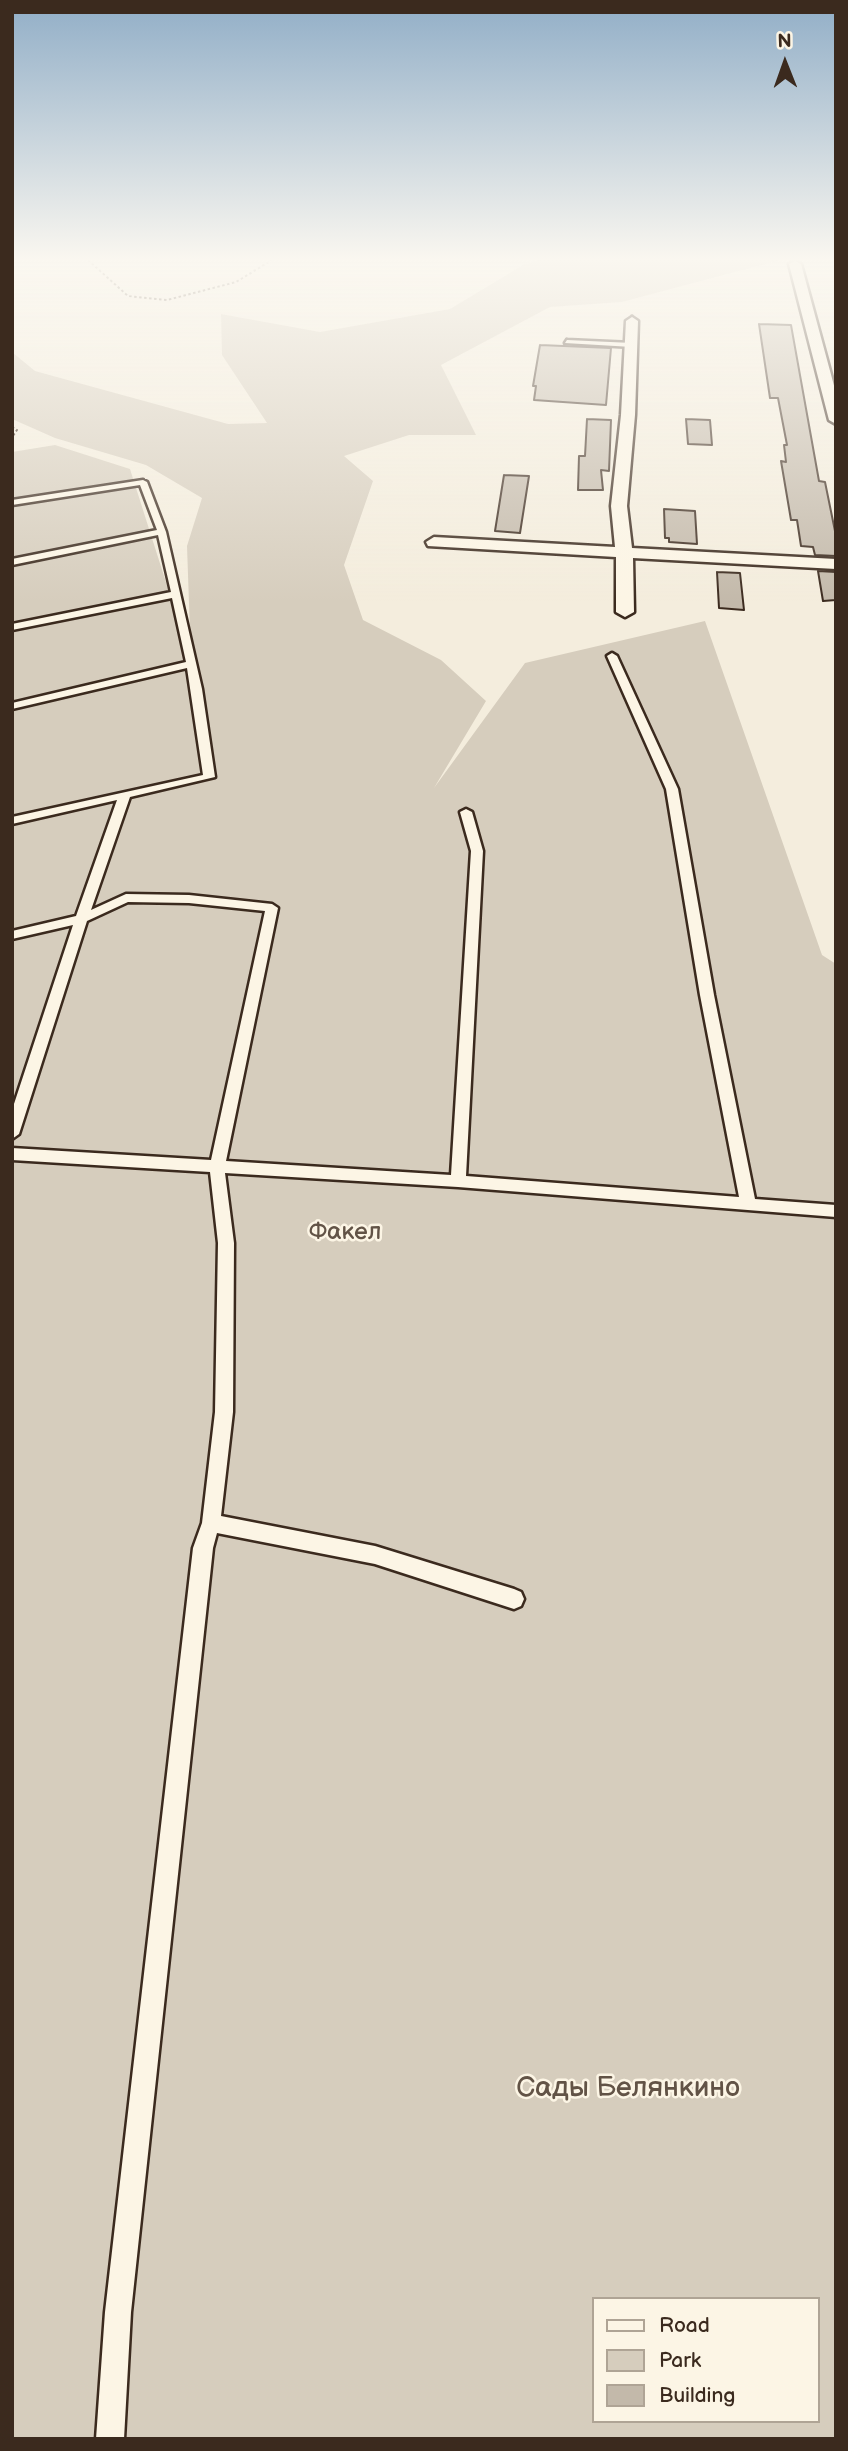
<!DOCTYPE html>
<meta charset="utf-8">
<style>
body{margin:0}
#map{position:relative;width:848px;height:2451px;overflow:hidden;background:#f4eddd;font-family:"Balsamiq Sans",sans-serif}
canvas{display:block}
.frame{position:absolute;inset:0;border:14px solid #3b2a1e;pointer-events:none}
.legend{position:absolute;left:592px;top:2297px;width:228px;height:126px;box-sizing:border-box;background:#fcf5e5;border:2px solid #afa495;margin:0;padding:9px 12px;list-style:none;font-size:21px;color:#3b2a1e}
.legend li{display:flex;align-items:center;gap:14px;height:35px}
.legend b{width:35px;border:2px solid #afa495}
.north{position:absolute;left:750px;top:28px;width:70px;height:70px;-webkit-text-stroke:5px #fcf5e5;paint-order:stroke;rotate:359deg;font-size:19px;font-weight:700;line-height:28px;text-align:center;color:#3b2a1e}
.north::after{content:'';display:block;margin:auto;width:24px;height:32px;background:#3b2a1e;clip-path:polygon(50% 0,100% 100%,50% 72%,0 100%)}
</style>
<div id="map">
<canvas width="848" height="2451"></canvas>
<div class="frame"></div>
<ul class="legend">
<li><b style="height:9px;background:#fcf5e5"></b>Road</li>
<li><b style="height:19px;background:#d6cdbd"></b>Park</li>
<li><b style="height:19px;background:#c3b9aa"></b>Building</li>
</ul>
<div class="north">N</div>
</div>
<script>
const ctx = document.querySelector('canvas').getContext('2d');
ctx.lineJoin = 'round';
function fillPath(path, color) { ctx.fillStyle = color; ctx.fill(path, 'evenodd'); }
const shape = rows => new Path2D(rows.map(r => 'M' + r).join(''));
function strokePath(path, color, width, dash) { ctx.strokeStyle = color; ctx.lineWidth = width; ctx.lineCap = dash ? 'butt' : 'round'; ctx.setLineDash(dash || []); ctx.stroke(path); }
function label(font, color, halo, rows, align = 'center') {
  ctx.font = font + ' "Balsamiq Sans",sans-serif'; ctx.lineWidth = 5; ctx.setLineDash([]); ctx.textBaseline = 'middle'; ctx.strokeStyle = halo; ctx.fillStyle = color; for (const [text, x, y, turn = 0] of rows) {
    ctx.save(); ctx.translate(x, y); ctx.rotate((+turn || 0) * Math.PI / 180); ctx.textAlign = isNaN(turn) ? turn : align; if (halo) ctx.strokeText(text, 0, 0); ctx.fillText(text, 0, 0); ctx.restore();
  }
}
fillPath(shape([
 [539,260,780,260,622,302,550,307,441,365,476,435,409,435,344,456,373,481,344,565,363,620,441,660,486,701,434,788,525,663,705,621,822,955,836,964,836,2439,12,2439,12,452,55,445,130,469,191,661,187,546,202,498,146,465,55,438,12,419,12,352,35,371,228,424,267,423,222,355,221,314,320,332,450,309,523,265],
 [594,2299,818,2299,818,2421,594,2421]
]), '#d6cdbd');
const building = shape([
 [759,324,791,325,819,481,825,482,835,531,836,556,815,555,813,547,801,546,797,520,791,520,781,461,786,462,784,445,787,445,778,398,770,398,759,324],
 [540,345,611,348,606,405,534,400,536,386,533,386,540,345],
 [587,419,611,420,609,471,601,470,603,490,578,490,579,456,585,456,587,419],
 [686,419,710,420,712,445,688,444,686,419],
 [504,475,529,476,520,533,495,531,504,475],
 [664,509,695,511,697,544,669,542,669,538,665,538,664,509],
 [818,571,836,572,836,600,823,601,818,571],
 [717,572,740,573,744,610,719,608,717,572]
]);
fillPath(building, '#c3b9aa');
strokePath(building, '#3b2a1e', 2);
const lane = shape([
 [567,340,632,343,635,345,632,347,565,343,567,340],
 [143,480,147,482,166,532,202,689,215,777,130,797,91,910,126,894,189,895,272,904,278,908,226,1161,451,1175,471,851,460,812,466,809,472,812,483,851,466,1176,739,1197,700,995,666,789,607,656,612,653,617,656,678,789,714,995,755,1199,836,1205,836,1217,458,1187,225,1173,234,1243,233,1412,221,1516,375,1546,514,1589,521,1592,524,1599,521,1606,514,1609,375,1564,217,1533,213,1548,131,2312,124,2439,96,2439,105,2312,193,1548,202,1523,215,1412,218,1243,210,1172,12,1160,12,1148,211,1160,265,911,189,903,128,902,87,921,19,1134,12,1139,12,1110,73,925,12,939,12,931,76,916,117,800,12,824,12,817,203,775,187,668,12,709,12,703,186,662,172,598,12,630,12,624,171,592,158,535,12,565,12,559,157,530,140,485,12,505,12,500,143,480]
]);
const street = shape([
 [795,261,801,264,836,393,836,424,829,420,789,264,795,261],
 [632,317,638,321,635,415,627,506,632,548,836,559,836,569,633,558,634,612,625,617,616,612,616,557,428,546,426,542,434,537,615,547,611,506,621,415,626,321,632,317]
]);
strokePath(lane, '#3b2a1e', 5);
strokePath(street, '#3b2a1e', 5);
strokePath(shape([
 [88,260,128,296,167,300,236,282,272,260],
 [12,427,17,430,13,435]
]), '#3b2a1e', 2, [2.5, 2.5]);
strokePath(shape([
 [12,436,15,433]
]), '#3b2a1e', 2.5, [3.5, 2.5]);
fillPath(lane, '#fcf5e5');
fillPath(street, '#fcf5e5');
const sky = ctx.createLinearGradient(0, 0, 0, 603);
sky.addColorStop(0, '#91aec7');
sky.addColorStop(0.43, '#faf7f0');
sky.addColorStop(1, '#faf7f000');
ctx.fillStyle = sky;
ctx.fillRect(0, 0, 848, 603);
label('24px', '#625346', '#fcf5e5', [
 ["Факел",345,1233]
]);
label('28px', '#625346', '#fcf5e5', [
 ["Сады Белянкино",628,2089]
]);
</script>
